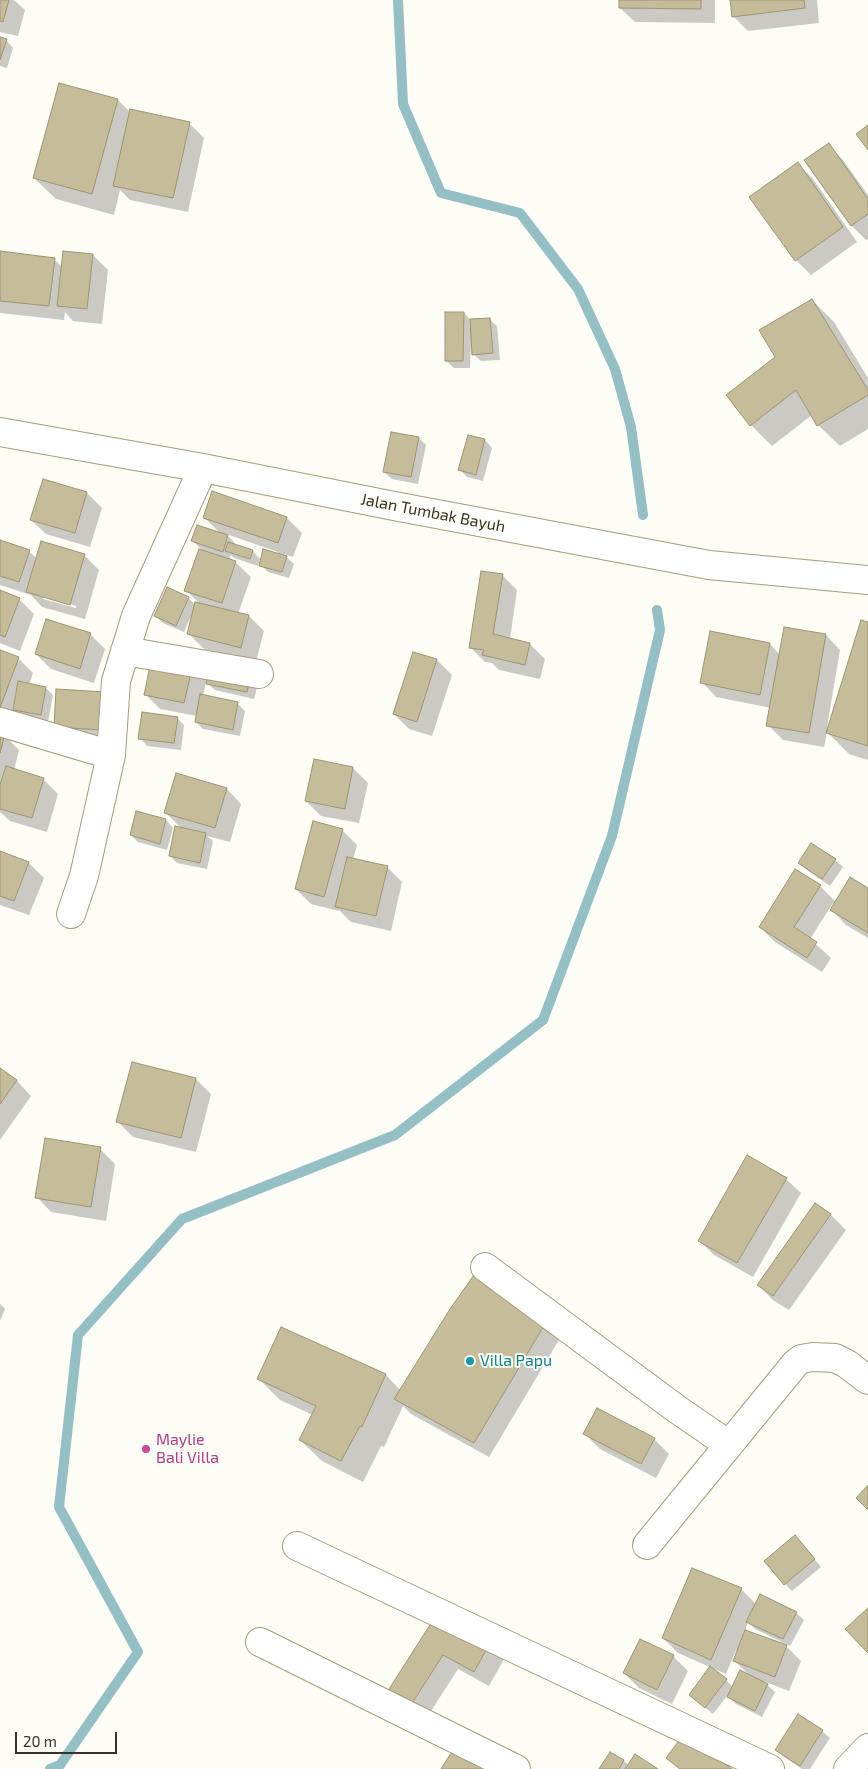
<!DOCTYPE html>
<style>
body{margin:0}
#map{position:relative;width:868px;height:1769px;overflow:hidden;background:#fdfcf5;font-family:"Exo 2",sans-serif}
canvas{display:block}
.scale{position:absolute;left:15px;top:1732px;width:102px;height:22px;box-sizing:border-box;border:2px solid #373425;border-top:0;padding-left:6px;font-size:15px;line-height:18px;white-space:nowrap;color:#373425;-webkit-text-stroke:4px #fdfcf5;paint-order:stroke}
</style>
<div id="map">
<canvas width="868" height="1769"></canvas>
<div class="scale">20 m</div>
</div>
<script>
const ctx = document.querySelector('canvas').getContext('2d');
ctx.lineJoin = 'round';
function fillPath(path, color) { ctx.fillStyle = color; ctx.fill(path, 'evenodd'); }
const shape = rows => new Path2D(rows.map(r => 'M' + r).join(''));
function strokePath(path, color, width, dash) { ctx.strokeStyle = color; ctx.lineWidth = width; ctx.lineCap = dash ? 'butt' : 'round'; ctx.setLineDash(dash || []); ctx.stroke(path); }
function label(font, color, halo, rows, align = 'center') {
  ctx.font = font + ' "Exo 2",sans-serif'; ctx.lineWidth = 4; ctx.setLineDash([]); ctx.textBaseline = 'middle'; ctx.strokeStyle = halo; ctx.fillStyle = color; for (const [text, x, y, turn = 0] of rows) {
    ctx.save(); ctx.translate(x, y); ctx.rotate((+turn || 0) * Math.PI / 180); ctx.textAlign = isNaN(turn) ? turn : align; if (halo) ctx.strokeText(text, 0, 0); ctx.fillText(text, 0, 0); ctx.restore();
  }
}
fillPath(shape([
 [0,0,14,0,25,10,18,36,0,32],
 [620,0,715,0,715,23,635,22,620,8],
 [731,0,817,0,819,23,748,31,733,16],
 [0,38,6,40,13,48,7,68,0,66],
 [118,100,131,113,189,123,204,138,188,212,130,200,120,190,114,215,56,199,34,178],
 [828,145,843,160,868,195,868,239,866,240,852,226,806,160],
 [798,164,813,179,857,242,811,275,796,260],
 [0,253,54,259,62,267,64,253,93,255,108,270,102,324,73,321,65,312,64,320,0,313],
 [812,300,834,322,868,378,868,429,840,446,818,425,812,415,772,446,751,425,777,357],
 [464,313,471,320,489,319,497,326,500,360,481,361,473,354,473,342,471,342,470,368,454,368,446,361],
 [469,436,485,440,492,448,483,481,467,477,459,469],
 [419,438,426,445,418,484,392,479,384,472],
 [43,480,87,493,102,508,90,547,46,534,31,520],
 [204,517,287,518,302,533,293,557,283,554,294,564,289,578,268,572,261,565,278,554,278,552,226,534,235,543,234,545,253,551,260,559,258,566,234,558,231,555,229,560,236,563,251,577,238,614,249,616,264,631,256,662,204,649,189,634,193,612,184,632,163,623,155,616,188,598,196,605,200,604,186,590,204,552,193,541,221,534],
 [0,541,29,551,37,559,84,555,99,570,85,619,42,607,31,595,0,585],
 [43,596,76,606,76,608,43,599],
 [503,576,517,590,510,639,530,644,545,659,540,679,499,670,492,663,485,662,470,647],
 [0,591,19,599,34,614,20,651,0,643],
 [868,623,868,760,849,754,827,732,824,747,783,740,768,725,771,708,716,697,702,682,711,633,770,644,780,655,826,635,840,650,827,727,829,727],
 [90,634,105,649,94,683,51,669,36,654],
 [0,651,18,658,33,673,29,685,46,688,53,695,48,722,22,717,18,713,14,725,0,720],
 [414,653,437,660,452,675,432,736,409,729,394,714],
 [192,665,208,681,258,684,254,699,215,690,206,682,203,696,238,704,245,711,240,736,203,729,196,722,197,716,160,709,145,694],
 [58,690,117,744,70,741],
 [177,718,184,725,181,750,147,746,140,738],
 [0,734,4,735,19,750,14,770,43,779,58,794,47,832,10,821,0,812,0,789,2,784,0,783],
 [353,768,368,783,359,823,321,816,306,801],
 [227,789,241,804,230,842,207,836,213,841,207,869,177,863,170,856,182,829,166,813],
 [166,820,173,828,167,850,138,842,131,835],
 [342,830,357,845,353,860,387,867,402,882,391,931,351,922,339,910,339,911,311,904,296,889],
 [0,853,29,863,44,878,29,915,0,905],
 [835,860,843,867,830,886,807,870,800,863],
 [820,886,836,902,868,890,868,938,846,925,832,910,835,904,833,903,810,939,831,958,822,972,775,942,760,927],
 [0,1069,17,1081,31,1096,0,1140],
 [196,1079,211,1094,196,1152,133,1137,118,1122],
 [100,1149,115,1164,106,1221,51,1212,37,1197],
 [786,1179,801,1193,753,1277,714,1255,699,1240],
 [815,1204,831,1215,846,1230,789,1310,773,1300,758,1285],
 [0,1304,5,1309,0,1321],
 [544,1325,559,1340,489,1457,411,1414,403,1406,384,1447,381,1446,363,1482,322,1461,300,1440,313,1415,280,1400,258,1378,282,1328,386,1375,401,1391],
 [585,1434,654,1439,669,1454,656,1478,600,1449],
 [802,1544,821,1567,792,1591,785,1584],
 [741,1589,756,1604,796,1613,804,1620,790,1646,755,1629,748,1622,745,1631,786,1646,801,1661,789,1691,763,1681,775,1692,762,1717,736,1704,727,1696,713,1714,690,1695,726,1680,733,1687,750,1676,735,1661,738,1651,736,1650,726,1674,678,1653,663,1638],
 [435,1619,504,1659,489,1686,458,1669,422,1725,401,1712],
 [673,1656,688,1671,672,1704,639,1688,624,1673],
 [822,1731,830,1738,810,1769,802,1769,784,1757,776,1749],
 [611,1754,624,1761,629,1766,656,1769,601,1769]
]), '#0003');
strokePath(shape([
 [398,0,403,104,441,193,520,213,578,289,615,369,631,427,643,515],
 [50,1769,60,1765,138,1652,59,1507,78,1335,182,1219,395,1135,543,1020,612,836,660,630,657,610]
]), '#93bfc5', 10);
const building = shape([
 [0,0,9,0,3,22,0,21,0,0],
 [619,0,701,0,701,9,619,8,619,0],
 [730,0,804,0,805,8,732,17,730,0],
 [0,37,7,39,0,60,0,37],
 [59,83,118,99,92,194,33,178,59,83],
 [130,109,190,122,173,198,113,186,130,109],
 [868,125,868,150,856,134,868,125],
 [829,143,868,199,868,214,851,226,804,160,829,143],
 [798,162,843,227,795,261,749,197,798,162],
 [0,251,55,258,49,306,0,301,0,251],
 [63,251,93,254,87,309,57,306,63,251],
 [812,299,868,390,868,395,817,426,796,390,750,426,726,395,775,357,759,330,812,299],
 [445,312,464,312,463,361,445,361,445,312],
 [490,318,493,353,472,355,470,319,490,318],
 [391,432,419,437,411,477,383,472,391,432],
 [468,435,485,439,476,475,458,470,468,435],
 [43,479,87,492,75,533,30,520,43,479],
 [212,491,287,517,278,543,203,518,212,491],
 [197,525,228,535,223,552,191,541,197,525],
 [0,540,30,550,19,582,0,576,0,540],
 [41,541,85,554,70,605,26,592,41,541],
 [228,542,253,550,250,559,225,551,228,542],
 [199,549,236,561,222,603,184,591,199,549],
 [263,549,287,556,282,572,259,566,263,549],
 [481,571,503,574,493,634,530,643,525,665,482,655,484,650,469,648,481,571],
 [167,587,189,597,176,626,154,616,167,587],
 [0,590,20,598,5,637,0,635,0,590],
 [195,602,249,615,241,648,187,634,195,602],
 [46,619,91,633,80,669,35,654,46,619],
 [861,620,868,622,868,746,826,733,861,620],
 [784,627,826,634,809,733,766,726,784,627],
 [710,631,770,643,760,695,700,683,710,631],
 [0,650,19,657,0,708,0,650],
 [413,652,437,659,417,722,393,714,413,652],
 [152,656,193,664,184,703,144,695,152,656],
 [210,666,251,675,247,692,206,684,210,666],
 [18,681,46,687,41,715,13,710,18,681],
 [56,689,105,692,102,730,54,727,56,689],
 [200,694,238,702,233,730,195,722,200,694],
 [142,712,178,717,174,743,138,739,142,712],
 [0,733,5,734,0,753,0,733],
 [314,759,353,767,345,809,305,801,314,759],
 [6,766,44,778,32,818,0,809,0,785,6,766],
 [176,773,227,788,215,828,164,813,176,773],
 [136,811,166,819,160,844,130,835,136,811],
 [313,821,343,829,324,897,295,889,313,821],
 [175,826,206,833,200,863,169,856,175,826],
 [811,843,836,859,822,879,798,863,811,843],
 [0,851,29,862,14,901,0,896,0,851],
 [347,857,388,866,376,916,335,907,347,857],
 [795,869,821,885,794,927,817,942,807,958,759,927,795,869],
 [850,877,868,888,868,933,830,910,850,877],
 [132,1062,196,1078,181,1138,116,1122,132,1062],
 [0,1068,17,1080,0,1104,0,1068],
 [45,1138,101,1147,91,1207,35,1198,45,1138],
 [747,1155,787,1178,737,1263,698,1241,747,1155],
 [815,1203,831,1214,773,1296,757,1285,815,1203],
 [474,1275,545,1324,474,1443,394,1399,450,1309,474,1275],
 [281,1327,386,1374,362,1427,360,1426,341,1461,299,1440,316,1406,257,1379,281,1327],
 [597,1408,655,1438,641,1464,583,1434,597,1408],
 [868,1485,868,1510,856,1498,868,1485],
 [795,1535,815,1559,784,1585,764,1561,795,1535],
 [692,1568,742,1588,711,1660,662,1638,692,1568],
 [760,1594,797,1612,783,1639,746,1622,760,1594],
 [868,1608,868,1653,845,1629,868,1608],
 [435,1617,490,1643,474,1672,443,1655,407,1711,384,1697,435,1617],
 [745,1630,787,1645,775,1677,733,1661,745,1630],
 [640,1639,674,1655,657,1690,623,1673,640,1639],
 [710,1666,727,1679,705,1708,689,1695,710,1666],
 [740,1670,768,1684,755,1711,727,1697,740,1670],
 [798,1714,823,1730,800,1766,775,1750,798,1714],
 [684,1734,732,1769,680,1769,666,1758,684,1734],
 [458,1742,504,1769,441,1769,458,1742],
 [610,1752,624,1760,619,1769,599,1769,610,1752],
 [635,1754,658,1769,625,1769,635,1754]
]);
fillPath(building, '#c5bd9a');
strokePath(building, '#9c9472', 1);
const minor = shape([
 [0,432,203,468,394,506,709,565,868,580],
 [125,651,259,674],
 [0,722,111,755],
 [71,914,84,876,111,755,116,681,136,616,203,468],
 [485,1267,678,1410,729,1445],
 [647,1545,795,1364,801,1359,813,1357,835,1358,847,1364,868,1380],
 [297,1546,770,1769],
 [260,1642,516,1769],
 [848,1769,868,1748]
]);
strokePath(minor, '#a59d7b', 30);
strokePath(minor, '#fff', 28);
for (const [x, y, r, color] of [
 [470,1361,5,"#0f9aa8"],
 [146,1449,5,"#d1479c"]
]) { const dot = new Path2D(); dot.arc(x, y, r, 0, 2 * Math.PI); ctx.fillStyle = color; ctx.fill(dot); strokePath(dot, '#fdfcf5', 2); }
label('16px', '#373425', '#fdfcf5', [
 ["Jalan Tumbak Bayuh",433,513,11]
]);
label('16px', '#0d838f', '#fdfcf5', [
 ["Villa Papu",480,1361]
], 'left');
label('16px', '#b23c85', '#fdfcf5', [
 ["Maylie",156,1440],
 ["Bali Villa",156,1458]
], 'left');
</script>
